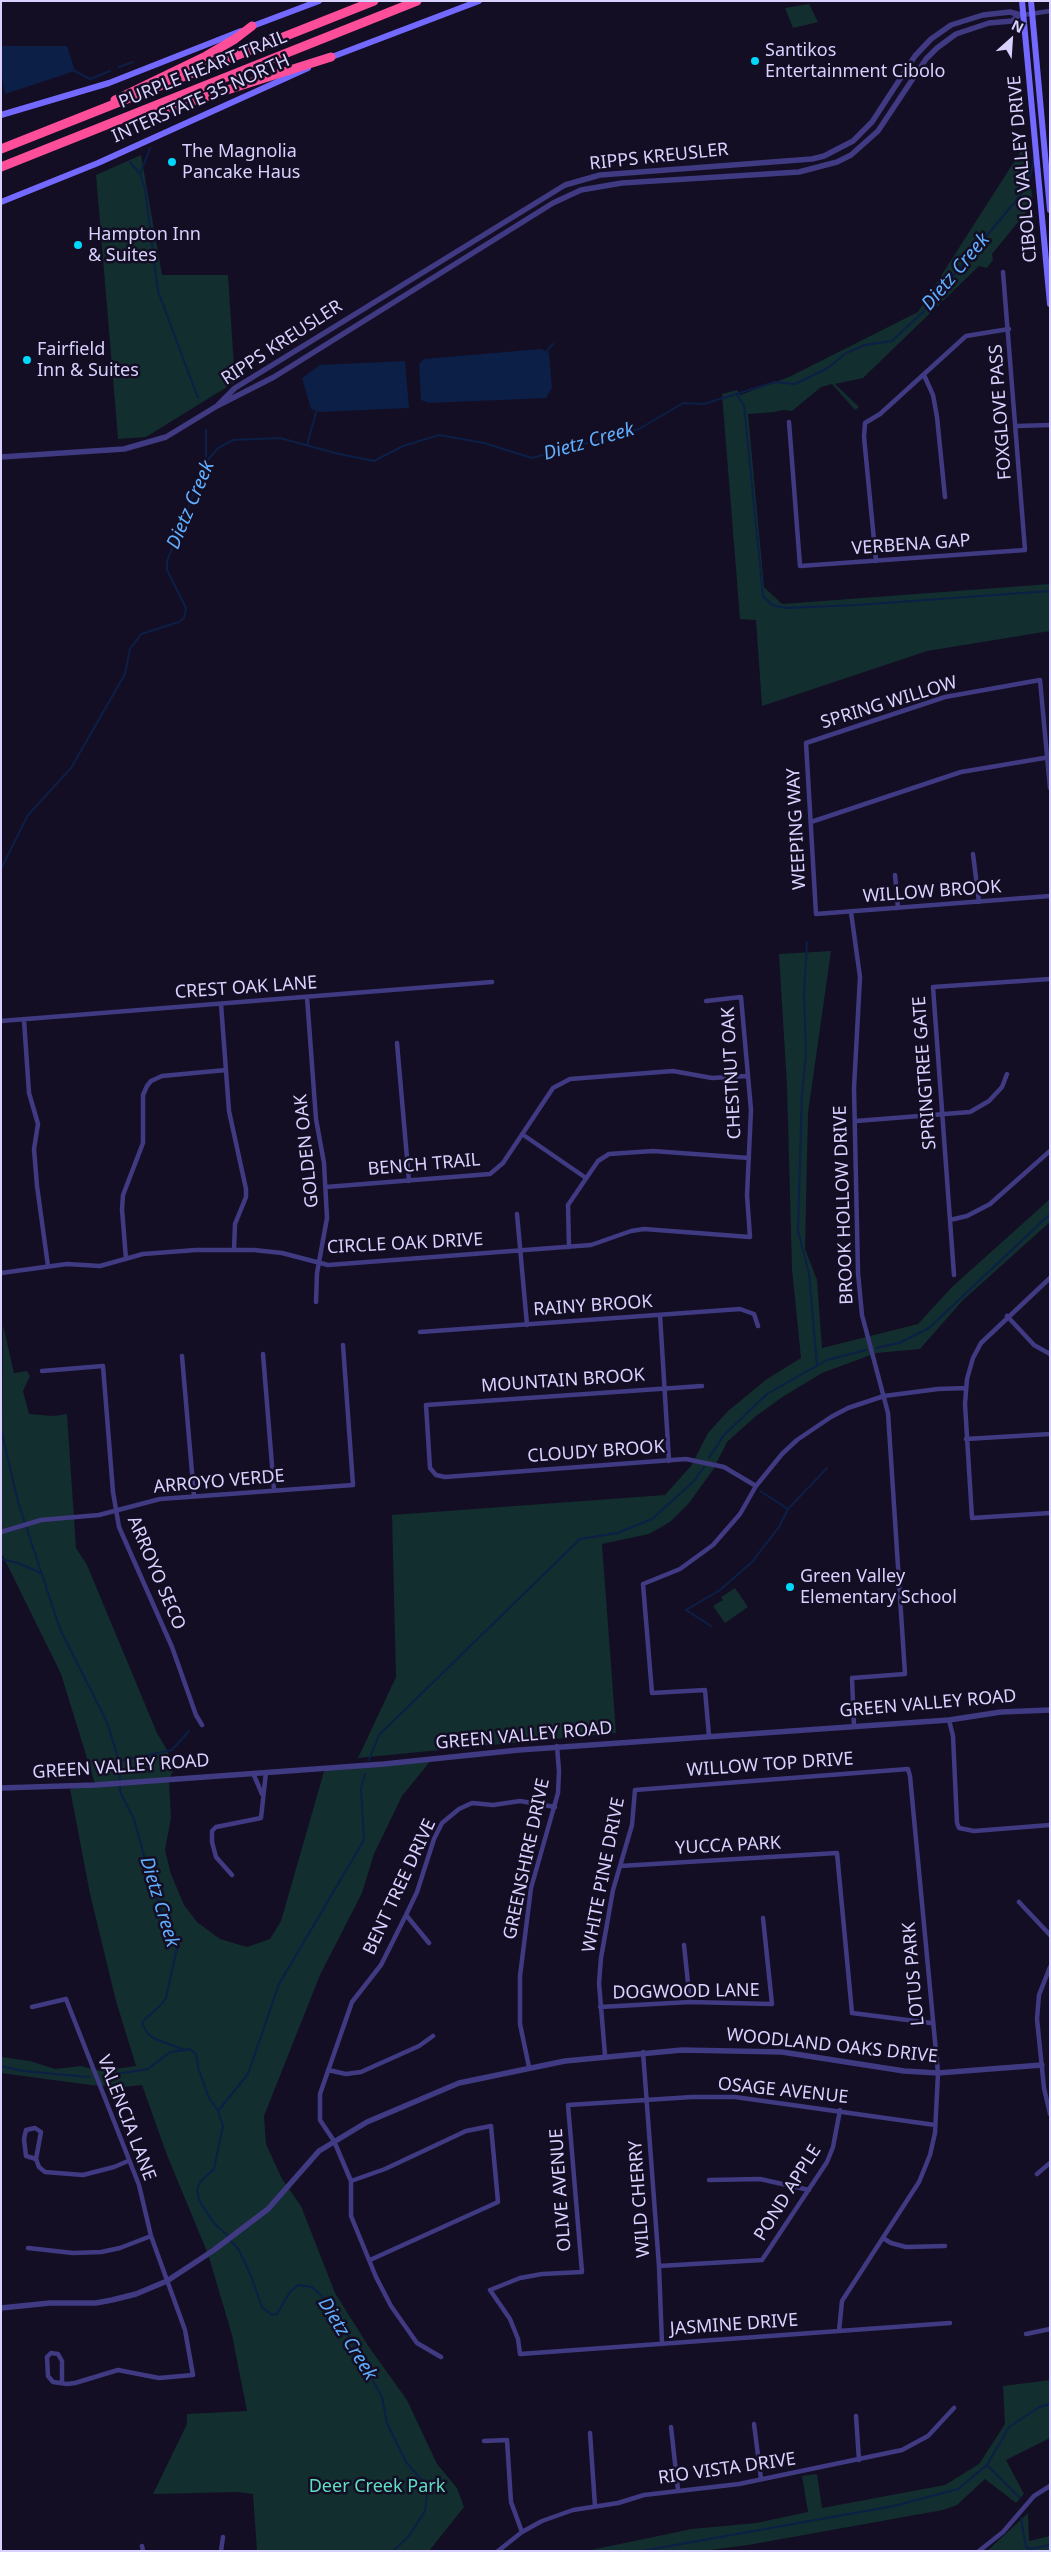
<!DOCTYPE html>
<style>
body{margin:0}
#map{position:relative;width:1051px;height:2552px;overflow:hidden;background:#130e24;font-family:"Noto Sans",sans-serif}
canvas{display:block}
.frame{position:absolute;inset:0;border:2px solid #d9d2ff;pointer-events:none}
.north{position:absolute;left:986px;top:15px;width:50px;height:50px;-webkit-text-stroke:4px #130e24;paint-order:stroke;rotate:26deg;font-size:14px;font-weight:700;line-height:20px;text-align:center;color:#d9d2ff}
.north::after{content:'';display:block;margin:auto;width:18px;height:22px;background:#d9d2ff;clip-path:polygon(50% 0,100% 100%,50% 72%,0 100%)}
</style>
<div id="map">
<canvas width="1051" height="2552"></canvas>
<div class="frame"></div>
<div class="north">N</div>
</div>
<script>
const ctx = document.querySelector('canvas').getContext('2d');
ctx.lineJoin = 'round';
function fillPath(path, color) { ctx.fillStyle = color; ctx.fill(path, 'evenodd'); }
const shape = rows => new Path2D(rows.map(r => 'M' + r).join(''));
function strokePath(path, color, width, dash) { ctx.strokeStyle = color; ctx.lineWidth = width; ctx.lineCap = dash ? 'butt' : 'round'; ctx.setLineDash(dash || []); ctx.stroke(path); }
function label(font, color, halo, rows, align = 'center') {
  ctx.font = font + ' "Noto Sans",sans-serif'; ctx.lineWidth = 5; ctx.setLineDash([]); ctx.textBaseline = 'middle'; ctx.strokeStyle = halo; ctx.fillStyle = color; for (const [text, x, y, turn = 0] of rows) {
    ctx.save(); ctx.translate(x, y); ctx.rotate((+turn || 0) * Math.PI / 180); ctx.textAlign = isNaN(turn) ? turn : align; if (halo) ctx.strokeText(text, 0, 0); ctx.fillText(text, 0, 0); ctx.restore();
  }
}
fillPath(shape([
 [809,4,818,22,793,28,785,8],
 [1026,143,1033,204,992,254,993,260,987,268,979,266,863,378,835,384,859,407,855,410,832,384,821,387,792,411,783,410,775,412,748,414,764,587,782,604,1050,584,1050,631,927,651,762,706,756,620,740,619,722,394,737,390,740,395,789,377,918,312],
 [141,155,162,275,228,275,235,382,146,437,118,439,96,175],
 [831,951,808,1113,805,1249,817,1280,822,1348,918,1324,952,1287,1050,1199,1050,1222,962,1301,920,1349,876,1353,822,1373,784,1396,756,1416,727,1442,713,1470,689,1503,670,1522,649,1534,602,1544,616,1733,358,1758,396,1677,392,1515,665,1495,691,1466,708,1433,728,1411,767,1379,801,1358,792,1269,787,1086,779,954],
 [3,1325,14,1373,27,1371,30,1376,23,1391,29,1414,54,1416,67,1414,76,1548,87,1565,157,1733,168,1752,173,1771,169,1779,171,1818,165,1850,171,1874,184,1905,197,1922,220,1939,247,1947,270,1939,281,1921,325,1768,432,1759,402,1796,374,1854,362,1893,320,1975,264,2116,266,2144,282,2179,301,2206,335,2293,369,2347,407,2400,437,2464,457,2488,464,2507,429,2551,257,2551,253,2494,237,2492,153,2494,187,2424,187,2414,247,2411,232,2335,208,2254,167,2155,142,2085,124,2087,91,2085,1,2073,1,2057,30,2061,55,2069,81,2066,101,2071,136,2066,116,2001,90,1894,70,1789,95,1784,61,1674,1,1552],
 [735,1588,748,1607,725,1623,713,1606,723,1600,721,1597],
 [1050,2380,1050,2438,1006,2460,1024,2494,1016,2503,985,2479,957,2505,943,2510,748,2545,702,2551,586,2551,692,2529,756,2523,808,2512,802,2476,817,2474,822,2508,945,2485,979,2464,1005,2424,1003,2386],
 [1028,2513,1029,2541,1050,2536,1050,2551,987,2551]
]), '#122e2e');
fillPath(shape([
 [1,46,67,46,75,71,5,94,1,70],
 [541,349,549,353,552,388,546,398,429,403,421,400,419,364,424,359],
 [405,361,409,408,320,412,311,409,302,378,320,365]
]), '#0c1f46');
strokePath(shape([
 [119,67,133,62],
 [73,70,90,79,110,71],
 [130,162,140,174,145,189,158,291,198,398],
 [140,174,150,148],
 [545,353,553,344],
 [736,394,744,405,763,596,772,605,785,608,857,605,1050,591],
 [206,430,206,462],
 [307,445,317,409],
 [1,869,28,815,71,768,125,674,130,649,141,634,179,622,184,618,186,608,167,570,167,561,206,462,218,448,233,440,280,438,335,453,374,461,403,446,439,435,484,443,532,458,639,429,683,403,704,404,775,382,795,384,828,368,846,353,865,345,892,341,924,311,1014,203,1029,183,1034,158],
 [807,942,804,993,806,1054,802,1094,798,1231,809,1273,817,1365],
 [876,1348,899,1343,929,1328,1050,1214],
 [1,1429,18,1502,60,1629,107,1722,119,1761,120,1792,134,1819,153,1889,177,1948,166,1998,161,2005,144,2020,142,2024,148,2034,155,2039,185,2050,190,2049,196,2054,198,2067,208,2096,218,2111,223,2126,214,2169,200,2182,197,2190,199,2200,213,2222,228,2236],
 [709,1458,724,1435,767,1394,827,1360,866,1350],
 [760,1491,788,1509],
 [1,1559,18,1563,41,1573],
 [711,1626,686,1610,720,1590,752,1562,779,1527,788,1509,827,1468],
 [369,1760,379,1735,580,1539,617,1533,652,1519,694,1481,704,1467],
 [119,1761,172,1750,189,1731],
 [1,2066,23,2071,89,2077],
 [103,2076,148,2069,170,2052,185,2050],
 [218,2111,248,2074,279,1984,364,1840,361,1788,365,1774],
 [230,2240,239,2250,251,2276,262,2307,272,2315,277,2314,290,2292,298,2285,312,2287,320,2294,342,2325,382,2397,387,2423,406,2462,428,2487,425,2511,409,2536,393,2551],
 [988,2466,1020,2498],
 [1021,2518,1026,2547,1030,2549,1050,2545],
 [642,2551,894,2506,958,2489,987,2465,1009,2427,1039,2407,1050,2404]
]), '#0c1f46', 2);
strokePath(shape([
 [1023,15,1050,11],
 [924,375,933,395,937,417,945,497],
 [789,422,800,566,1025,550,1003,272],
 [1017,426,1050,425],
 [876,561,864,437,865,423,880,414,966,336,1009,329],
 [1050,788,1040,680,945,697,806,743,816,914,1050,896],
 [811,822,961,772,1050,757],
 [973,854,979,902],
 [895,875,898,908],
 [851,912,860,977,854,1088,858,1273,862,1315,888,1413,905,1674,852,1678,854,1726],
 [307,997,316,1119,324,1163,327,1218,317,1273,316,1302],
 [221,1004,229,1111,246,1189,246,1197,235,1224,234,1250],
 [24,1020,29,1093,38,1124,34,1149,37,1186,48,1266],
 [1,1021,492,982],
 [397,1043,409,1181],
 [856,1121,970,1112,989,1101,1002,1087,1007,1074],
 [522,1134,586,1178],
 [326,1187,490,1174,503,1163,553,1088,570,1079,673,1071,712,1078,747,1076],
 [517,1214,527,1325],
 [950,1220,967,1216,990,1204,1050,1151],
 [569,1247,568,1205,598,1161,609,1154,653,1151,749,1158],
 [126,1259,122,1209,123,1195,143,1143,143,1095,147,1086,151,1081,162,1076,226,1070],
 [1,1273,67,1264,100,1266,143,1254,196,1250,254,1250,282,1253,328,1265,591,1245,631,1231,644,1229,750,1237,747,1195,751,1110,741,997,706,1001],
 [954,1275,933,987,1050,979],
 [1050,1278,981,1343,973,1358,967,1379,965,1404,972,1518,1050,1513],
 [660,1315,669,1461],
 [1007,1316,1034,1345,1050,1354],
 [420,1332,740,1309,754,1314,758,1326],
 [263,1354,274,1490],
 [182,1356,194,1496],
 [42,1371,103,1366,113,1492,119,1527,172,1647,196,1715,202,1725],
 [702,1386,426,1405,430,1468,436,1475,445,1477,686,1459,724,1467,756,1486],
 [966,1439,1050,1434],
 [1,1532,41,1520,99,1515,160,1499,353,1485,343,1345],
 [949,1720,953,1736,957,1823,959,1828,974,1831,1050,1825],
 [709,1736,705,1690,652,1693,643,1584,680,1569,713,1545,740,1514,756,1486,782,1454,797,1440,831,1417,848,1408,884,1396,938,1389,966,1388],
 [253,1773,262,1794],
 [620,1866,837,1853,852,2013,931,2023],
 [232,1875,216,1857,212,1842,212,1831,216,1827,261,1818,266,1772],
 [1019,1902,1050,1935],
 [406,1915,429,1943],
 [684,1945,690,2002],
 [1050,1967,1039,1995,1037,2019,1044,2088,1050,2114],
 [32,2007,66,1999,139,2185,151,2236,185,2330,193,2375,159,2378,118,2370,75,2383,67,2384,53,2382,48,2376,47,2357,51,2353,58,2354,62,2361,62,2383],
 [600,2007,690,2002,772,2004,763,1918],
 [643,2052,659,2266,662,2344],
 [605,2055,599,1983,601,1958,613,1890,632,1825,635,1790,908,1769,910,1776,938,2073,935,2133,930,2155,919,2182,842,2301,839,2331],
 [529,2067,520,2024,520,1976,531,1888,558,1793,559,1771,557,1746],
 [328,2070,346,2074,361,2072,419,2046,433,2036],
 [935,2125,735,2097,692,2097,568,2105,582,2272,542,2274,520,2278,490,2290,510,2319,518,2339,520,2354,950,2323],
 [36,2159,26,2156,24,2139,26,2130,35,2128,41,2132,36,2159,39,2167,45,2172,83,2175,114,2167,128,2161],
 [1037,2174,1050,2163],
 [709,2180,760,2179,809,2190],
 [351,2181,385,2169,466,2131,491,2126,498,2202,370,2260],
 [883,2238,891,2243,906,2247,945,2246],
 [28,2248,73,2253,101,2252,120,2248,151,2236],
 [659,2266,762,2260,827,2162,833,2147,840,2110],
 [1026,2334,1050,2329],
 [441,2357,417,2343,391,2306,376,2277,351,2216,351,2181,334,2141,320,2120,320,2094,352,2002,381,1965,406,1915,417,1892,434,1839,442,1823,459,1809,472,1803,493,1805,520,1801,555,1807],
 [856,2416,859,2460],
 [754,2424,761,2479],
 [671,2427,678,2490],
 [590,2433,595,2506],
 [484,2441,507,2440,511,2502,522,2532],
 [142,2546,143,2551],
 [221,2551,223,2537],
 [498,2551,522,2532,542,2521,573,2510,618,2503,644,2495,739,2484,902,2450,928,2436,954,2408],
 [979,2551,1003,2532,1034,2496,1050,2486]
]), '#403a83', 4.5);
strokePath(shape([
 [218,405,235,388,565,185,600,175,812,159,824,156,853,141,872,122,915,56,931,39,951,25,983,15,1010,12,1021,15],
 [1,457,124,449,166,437,217,406,274,377,553,203,581,190,622,183,799,172,837,162,851,155,878,131,926,59,937,48,956,34,989,23,1012,21,1018,16],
 [1,1788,95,1785,384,1764,519,1750,949,1720,1001,1712,1050,1710],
 [1,2308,50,2303,96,2303,112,2300,136,2294,167,2281,214,2250,268,2209,319,2151,367,2122,459,2083,565,2061,682,2050,782,2052,904,2071,938,2073,1042,2065]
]), '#403a83', 5.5);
strokePath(shape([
 [1022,1,1050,304],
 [1031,1,1050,210],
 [250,27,319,1],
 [329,58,479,1],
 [1,115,109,83,241,31],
 [1,202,98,163,308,68]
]), '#7469fe', 6);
strokePath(shape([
 [115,100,206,56,235,39,252,26],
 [142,117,331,57],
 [1,149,374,1],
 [1,167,417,1]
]), '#fe4e9a', 9);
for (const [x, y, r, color] of [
 [755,61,5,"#01d7fb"],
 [172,162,5,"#01d7fb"],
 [78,245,5,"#01d7fb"],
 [27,360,5,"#01d7fb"],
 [790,1587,5,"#01d7fb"]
]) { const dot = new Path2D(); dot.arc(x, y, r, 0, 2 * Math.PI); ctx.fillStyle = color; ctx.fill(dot); strokePath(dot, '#130e24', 2); }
label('18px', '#d9d2ff', '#130e24', [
 ["Santikos",765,51],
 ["Entertainment Cibolo",765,72],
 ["The Magnolia",182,152],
 ["Pancake Haus",182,173],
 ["Hampton Inn",88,235],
 ["& Suites",88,256],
 ["Fairfield",37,350],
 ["Inn & Suites",37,371],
 ["Green Valley",800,1577],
 ["Elementary School",800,1598]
], 'left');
label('18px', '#d9d2ff', '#130e24', [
 ["PURPLE HEART TRAIL",203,70,-22],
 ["INTERSTATE 35 NORTH",201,99,-24],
 ["RIPPS KREUSLER",659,157,-6],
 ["CIBOLO VALLEY DRIVE",1023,169,-95],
 ["RIPPS KREUSLER",282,343,-33],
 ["FOXGLOVE PASS",1001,412,-94],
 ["VERBENA GAP",911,545,-4],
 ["SPRING WILLOW",889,703,-17],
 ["WEEPING WAY",797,829,-93],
 ["WILLOW BROOK",932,892,-4],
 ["CREST OAK LANE",246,988,-4],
 ["CHESTNUT OAK",732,1073,-93],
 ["SPRINGTREE GATE",925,1073,-94],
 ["GOLDEN OAK",307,1151,-96],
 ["BENCH TRAIL",424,1165,-5],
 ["BROOK HOLLOW DRIVE",844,1205,-92],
 ["CIRCLE OAK DRIVE",405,1244,-3],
 ["RAINY BROOK",593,1306,-4],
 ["MOUNTAIN BROOK",563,1381,-4],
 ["CLOUDY BROOK",596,1452,-4],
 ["ARROYO VERDE",219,1482,-5],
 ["ARROYO SECO",156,1573,67],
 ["GREEN VALLEY ROAD",928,1704,-5],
 ["GREEN VALLEY ROAD",524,1736,-5],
 ["WILLOW TOP DRIVE",770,1765,-4],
 ["GREEN VALLEY ROAD",121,1767,-4],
 ["YUCCA PARK",728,1846,-3],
 ["GREENSHIRE DRIVE",527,1859,-78],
 ["WHITE PINE DRIVE",604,1875,-79],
 ["BENT TREE DRIVE",400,1887,-65],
 ["LOTUS PARK",914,1974,-95],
 ["DOGWOOD LANE",686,1992,-1],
 ["WOODLAND OAKS DRIVE",832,2046,6],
 ["OSAGE AVENUE",783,2091,6],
 ["VALENCIA LANE",126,2118,69],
 ["OLIVE AVENUE",561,2190,-94],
 ["POND APPLE",788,2193,-58],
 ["WILD CHERRY",640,2199,-94],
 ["JASMINE DRIVE",734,2325,-4],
 ["RIO VISTA DRIVE",727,2469,-8]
]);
label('18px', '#5edfc5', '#130e24', [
 ["Deer Creek Park",377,2487]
]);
label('italic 19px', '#61aefe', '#130e24', [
 ["Dietz Creek",956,272,-50],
 ["Dietz Creek",589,442,-16],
 ["Dietz Creek",191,505,-67],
 ["Dietz Creek",159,1902,73],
 ["Dietz Creek",347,2339,58]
]);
</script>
